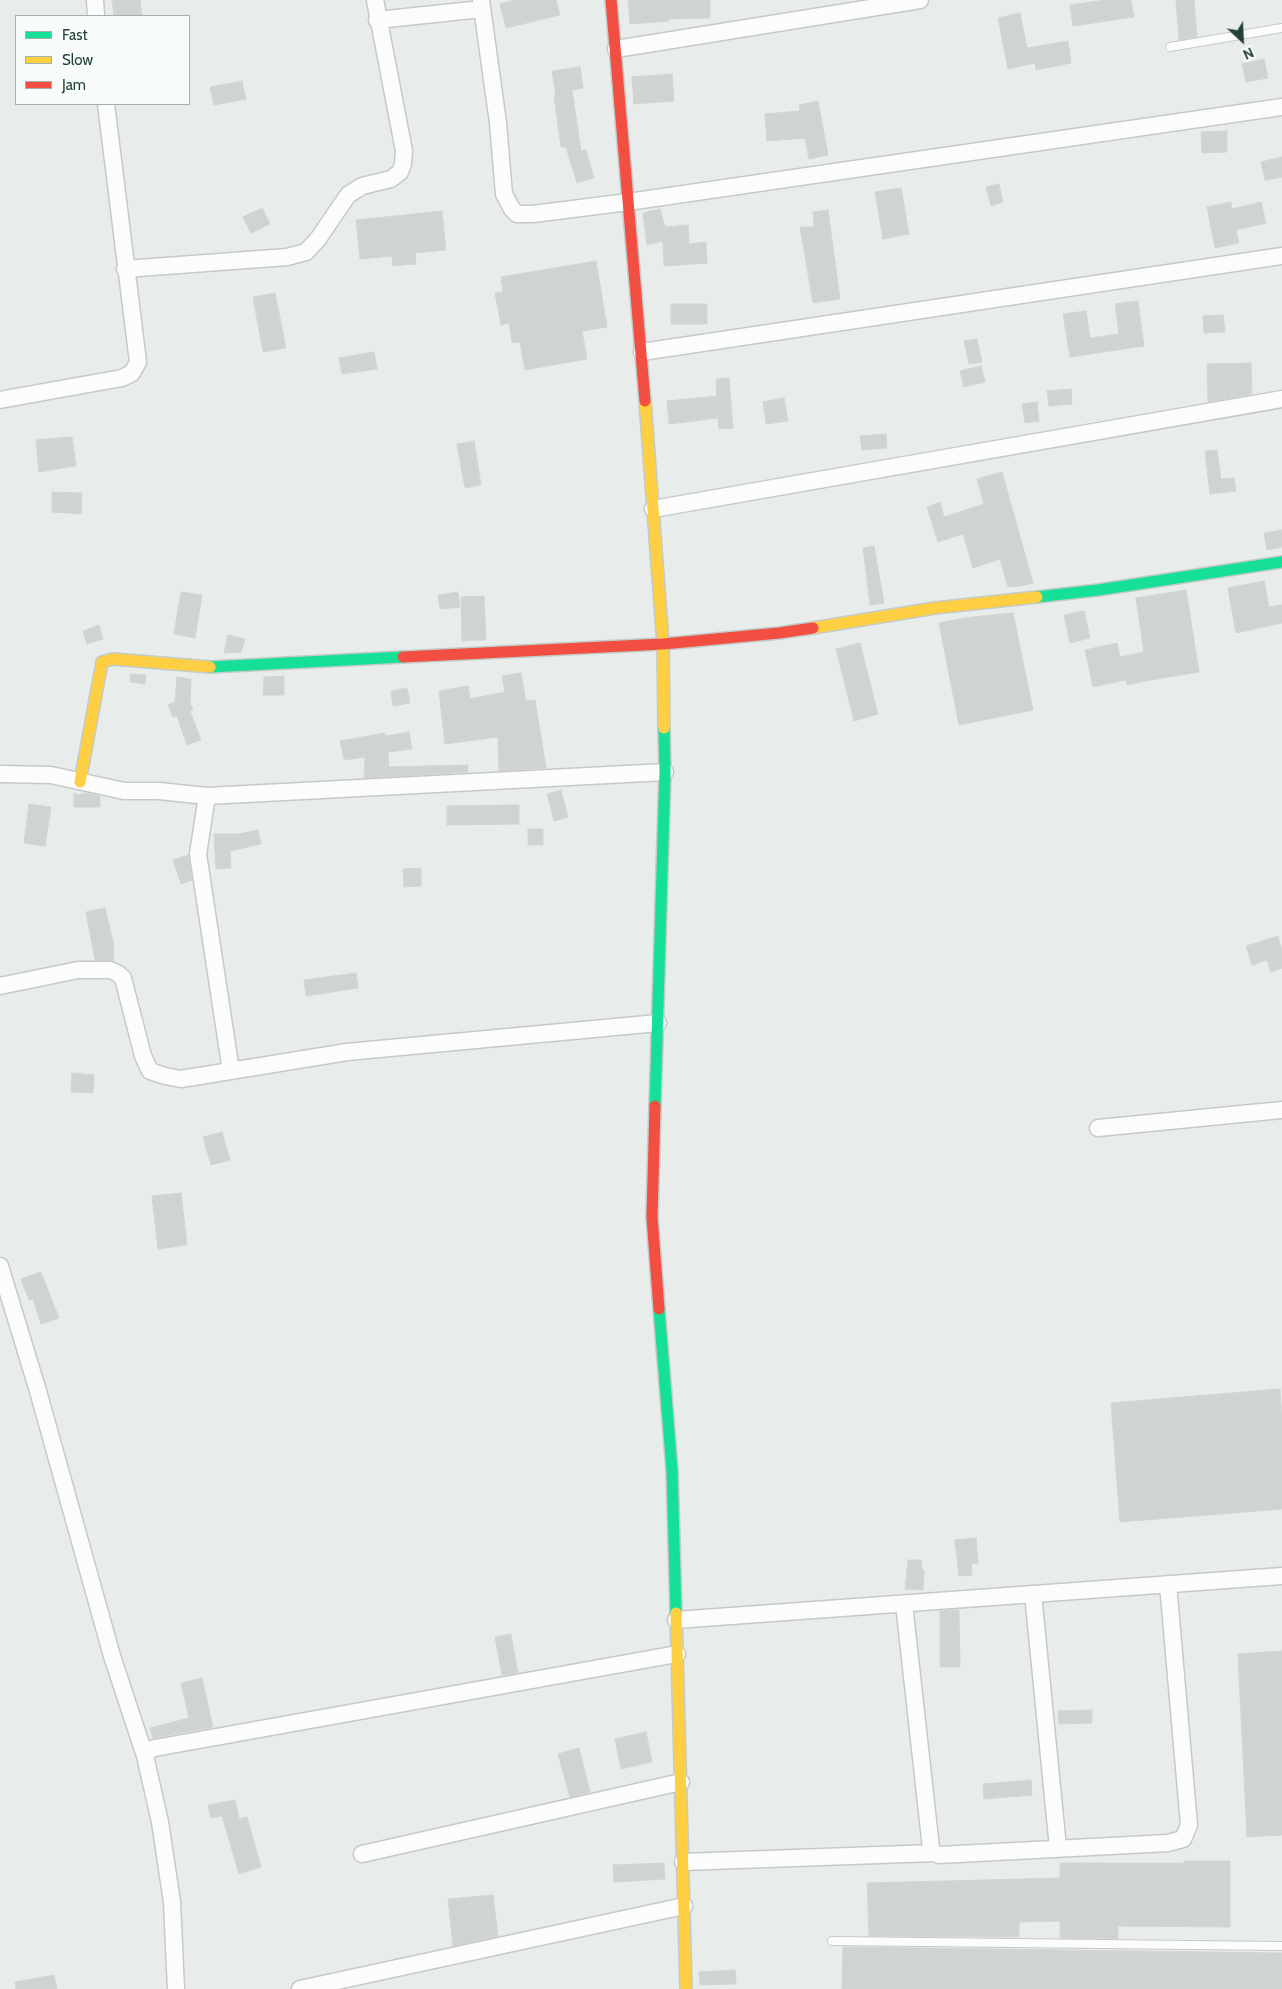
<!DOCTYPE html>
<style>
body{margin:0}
#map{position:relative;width:1282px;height:1989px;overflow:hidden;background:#e8edeb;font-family:Cabin,sans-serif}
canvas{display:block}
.legend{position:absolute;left:15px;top:15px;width:175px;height:90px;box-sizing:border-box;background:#f7fbf9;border:1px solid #a3b1ad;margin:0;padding:6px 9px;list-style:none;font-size:15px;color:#24423a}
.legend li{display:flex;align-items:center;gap:10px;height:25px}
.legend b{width:25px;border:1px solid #a3b1ad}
.north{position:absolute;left:1217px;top:15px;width:50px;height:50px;-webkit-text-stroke:4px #f7fbf9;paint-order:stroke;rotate:155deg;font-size:14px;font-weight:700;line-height:20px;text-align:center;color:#24423a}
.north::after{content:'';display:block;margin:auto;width:18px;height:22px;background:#24423a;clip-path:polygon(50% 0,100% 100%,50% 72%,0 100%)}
</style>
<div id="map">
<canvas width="1282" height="1989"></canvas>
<ul class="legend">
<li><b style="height:6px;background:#16e098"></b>Fast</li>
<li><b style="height:6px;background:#ffcf43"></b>Slow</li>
<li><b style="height:6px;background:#f24e42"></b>Jam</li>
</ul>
<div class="north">N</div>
</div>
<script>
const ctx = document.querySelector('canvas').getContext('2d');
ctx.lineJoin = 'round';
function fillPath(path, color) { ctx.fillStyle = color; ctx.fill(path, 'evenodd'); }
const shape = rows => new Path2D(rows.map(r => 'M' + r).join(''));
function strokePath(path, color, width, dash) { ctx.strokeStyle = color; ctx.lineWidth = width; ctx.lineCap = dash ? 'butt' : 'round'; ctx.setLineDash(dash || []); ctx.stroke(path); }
const building = shape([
 [112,0,140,0,142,16,114,16,112,0],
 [515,0,556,0,560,15,506,28,500,4,515,0],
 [628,0,710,0,710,18,668,19,669,21,630,24,628,0],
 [1105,0,1131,0,1134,17,1073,26,1070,5,1105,0],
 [1176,0,1194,0,1197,37,1179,40,1176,0],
 [1020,13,1027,48,1068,41,1071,63,1036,70,1035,63,1008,69,998,18,1020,13],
 [1264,59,1268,78,1246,82,1242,64,1264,59],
 [580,67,583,88,572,90,581,151,586,150,594,178,577,183,566,147,561,147,554,96,556,96,552,71,580,67],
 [672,74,674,101,634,104,632,77,672,74],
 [242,81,246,99,214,105,210,87,242,81],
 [818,101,828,155,809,159,805,138,767,141,765,114,800,111,799,105,818,101],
 [1227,131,1227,152,1202,153,1201,132,1227,131],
 [1282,157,1282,177,1265,180,1261,162,1282,157],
 [999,184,1003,202,991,206,986,187,999,184],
 [901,188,909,234,883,239,875,192,901,188],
 [1231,202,1232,209,1261,202,1266,223,1236,230,1239,243,1215,248,1207,207,1231,202],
 [262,208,270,224,251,233,243,217,262,208],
 [660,209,665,227,688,225,689,244,706,242,707,263,664,266,663,241,647,245,643,213,660,209],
 [828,210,840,299,813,303,800,227,814,227,813,212,828,210],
 [442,211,446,250,415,253,416,264,393,266,392,256,360,259,356,220,442,211],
 [596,261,607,327,582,331,587,359,525,370,520,342,512,343,509,323,501,325,495,293,503,292,501,277,596,261],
 [275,293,286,348,263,352,253,297,275,293],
 [1138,301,1144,346,1070,357,1063,314,1086,311,1090,338,1119,334,1115,304,1138,301],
 [671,304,707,304,707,324,671,324,671,304],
 [1223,315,1225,332,1204,333,1203,316,1223,315],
 [977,339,982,362,969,364,964,341,977,339],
 [374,352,377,369,342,374,339,358,374,352],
 [1251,363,1252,394,1208,402,1207,364,1251,363],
 [981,366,985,382,964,387,960,371,981,366],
 [729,378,733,428,719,429,718,418,669,424,667,401,717,396,716,379,729,378],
 [1071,389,1072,404,1049,406,1047,391,1071,389],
 [784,398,788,421,766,424,763,402,784,398],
 [1037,402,1039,421,1025,423,1022,404,1037,402],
 [886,434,887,448,862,450,860,436,886,434],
 [72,437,76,466,39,472,36,440,72,437],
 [474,441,481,485,465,488,457,444,474,441],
 [1217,450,1221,479,1234,478,1236,491,1210,494,1205,451,1217,450],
 [1002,472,1033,583,1026,585,1008,587,1000,559,973,568,963,534,938,542,927,507,940,502,944,517,984,504,977,479,1002,472],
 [52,492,82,493,81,514,52,512,52,492],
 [1282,530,1282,547,1267,550,1264,533,1282,530],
 [874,546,884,603,870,605,863,548,874,546],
 [1264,581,1269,607,1282,605,1282,623,1236,633,1228,588,1264,581],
 [1186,590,1199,672,1145,681,1127,685,1126,680,1093,687,1085,650,1117,643,1120,657,1144,652,1136,598,1186,590],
 [181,592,202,595,195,638,174,634,181,592],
 [458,592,460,607,440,609,438,595,458,592],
 [484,596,486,640,462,641,461,597,484,596],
 [1084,611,1090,638,1070,643,1064,615,1084,611],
 [1013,613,1033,710,959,725,939,623,964,618,1013,613],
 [99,625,103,639,87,644,83,631,99,625],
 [228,635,245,639,241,652,224,653,228,635],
 [860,643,878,714,854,721,836,649,860,643],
 [521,673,526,701,535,700,546,768,499,771,498,737,445,744,439,691,468,686,470,699,505,692,502,676,521,673],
 [131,674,146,675,145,684,130,682,131,674],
 [284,676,284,695,263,695,264,677,284,676],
 [177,677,191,679,190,703,193,710,190,711,201,740,187,745,177,716,173,717,168,705,175,702,177,677],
 [407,688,410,703,393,706,391,691,407,688],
 [409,732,412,749,388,752,389,767,468,765,468,772,364,778,365,757,344,760,340,741,385,733,385,736,409,732],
 [561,790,568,817,554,821,547,794,561,790],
 [74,793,78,795,86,793,100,796,100,807,74,807,74,793],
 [29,804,51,807,45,846,24,843,29,804],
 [519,805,519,824,447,825,447,806,519,805],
 [528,829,543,829,543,845,528,845,528,829],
 [258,830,261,844,230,851,231,868,216,869,214,834,239,834,258,830],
 [188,855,192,880,181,884,173,860,188,855],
 [421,868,421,886,404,887,403,869,421,868],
 [105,908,114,946,113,961,95,960,86,912,105,908],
 [1278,936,1282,951,1282,968,1271,972,1267,960,1252,965,1246,946,1278,936],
 [356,973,358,988,306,996,304,980,356,973],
 [72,1073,94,1075,93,1093,71,1092,72,1073],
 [222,1132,230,1160,211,1165,203,1137,222,1132],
 [181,1193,187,1245,158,1249,152,1196,181,1193],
 [41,1272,59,1318,41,1324,33,1299,29,1300,21,1279,41,1272],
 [1280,1389,1282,1420,1282,1509,1120,1522,1111,1403,1280,1389],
 [976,1538,978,1563,971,1564,972,1575,959,1576,955,1540,976,1538],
 [908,1560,921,1560,922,1570,924,1570,923,1590,905,1589,908,1560],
 [952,1610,959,1610,960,1667,940,1667,940,1611,952,1610],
 [511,1634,518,1673,502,1675,495,1637,511,1634],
 [1282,1651,1282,1835,1247,1837,1238,1654,1282,1651],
 [202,1678,213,1727,153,1738,150,1728,189,1718,181,1683,202,1678],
 [1092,1710,1092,1723,1059,1724,1058,1711,1092,1710],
 [646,1732,652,1762,621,1769,615,1739,646,1732],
 [579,1748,590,1792,570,1797,558,1754,579,1748],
 [1031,1780,1032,1795,984,1799,983,1784,1031,1780],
 [235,1800,239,1819,247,1817,261,1867,239,1874,222,1816,211,1818,208,1805,235,1800],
 [1184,1861,1230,1861,1230,1927,1118,1926,1118,1939,1060,1938,1060,1921,1019,1922,1019,1937,869,1936,867,1883,1060,1878,1060,1863,1184,1863,1184,1861],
 [664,1863,665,1879,614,1882,613,1865,664,1863],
 [493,1895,498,1936,453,1946,448,1899,493,1895],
 [843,1947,1282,1953,1282,1989,842,1989,843,1947],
 [735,1970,736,1984,700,1985,699,1972,735,1970],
 [54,1975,57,1989,16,1989,15,1982,54,1975]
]);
fillPath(building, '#cfd4d2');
strokePath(building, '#d1d6d4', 1);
const lane = shape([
 [1170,47,1282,28],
 [832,1941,1282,1946]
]);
const street = shape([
 [95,0,96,16],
 [481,0,498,123,504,194,512,209,517,214,533,214,628,202,1282,107],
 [377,20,482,9],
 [616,49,920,0],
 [125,269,287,257,306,252,318,239,348,195,362,186,391,179,400,172,403,164,404,151,375,0],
 [642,352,1282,256],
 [0,400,122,378,132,373,138,362,106,104],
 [653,509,1282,399],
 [0,774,51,775,124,791,159,791,207,796,665,772],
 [207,796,198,854,231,1071],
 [0,986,78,970,110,970,117,973,123,978,143,1056,150,1071,165,1076,181,1079,347,1052,658,1023],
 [1098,1128,1282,1110],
 [0,1266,38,1391,112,1656,145,1756],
 [1033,1594,1058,1848],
 [904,1604,931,1848,934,1853],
 [676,1620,1282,1576],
 [362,1854,681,1782],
 [683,1862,934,1853,939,1855,1168,1843,1183,1839,1189,1825,1168,1584],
 [176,1989,172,1902,160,1822,145,1756,147,1751,155,1748,677,1654],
 [300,1989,684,1906]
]);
const fast = shape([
 [1037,597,1098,590,1282,562],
 [210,667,403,657],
 [655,1106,665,772,664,728],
 [659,1309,672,1470,676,1613]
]);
const slow = shape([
 [645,401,663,644,664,728],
 [813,628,935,608,1037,597],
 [80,782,102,662,113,659,210,667],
 [676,1613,686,1989]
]);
const jam = shape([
 [611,0,645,401],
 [403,657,663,644,779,633,813,628],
 [655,1106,652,1217,659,1309]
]);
strokePath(lane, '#c5cac8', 10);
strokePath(street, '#c5cac8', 19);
strokePath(fast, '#c3cbc8', 14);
strokePath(slow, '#c3cbc8', 14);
strokePath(jam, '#c3cbc8', 14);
strokePath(lane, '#fcfcfc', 8);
strokePath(street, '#fcfcfc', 16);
strokePath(fast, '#16e098', 11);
strokePath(slow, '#ffcf43', 11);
strokePath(jam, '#f24e42', 11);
</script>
